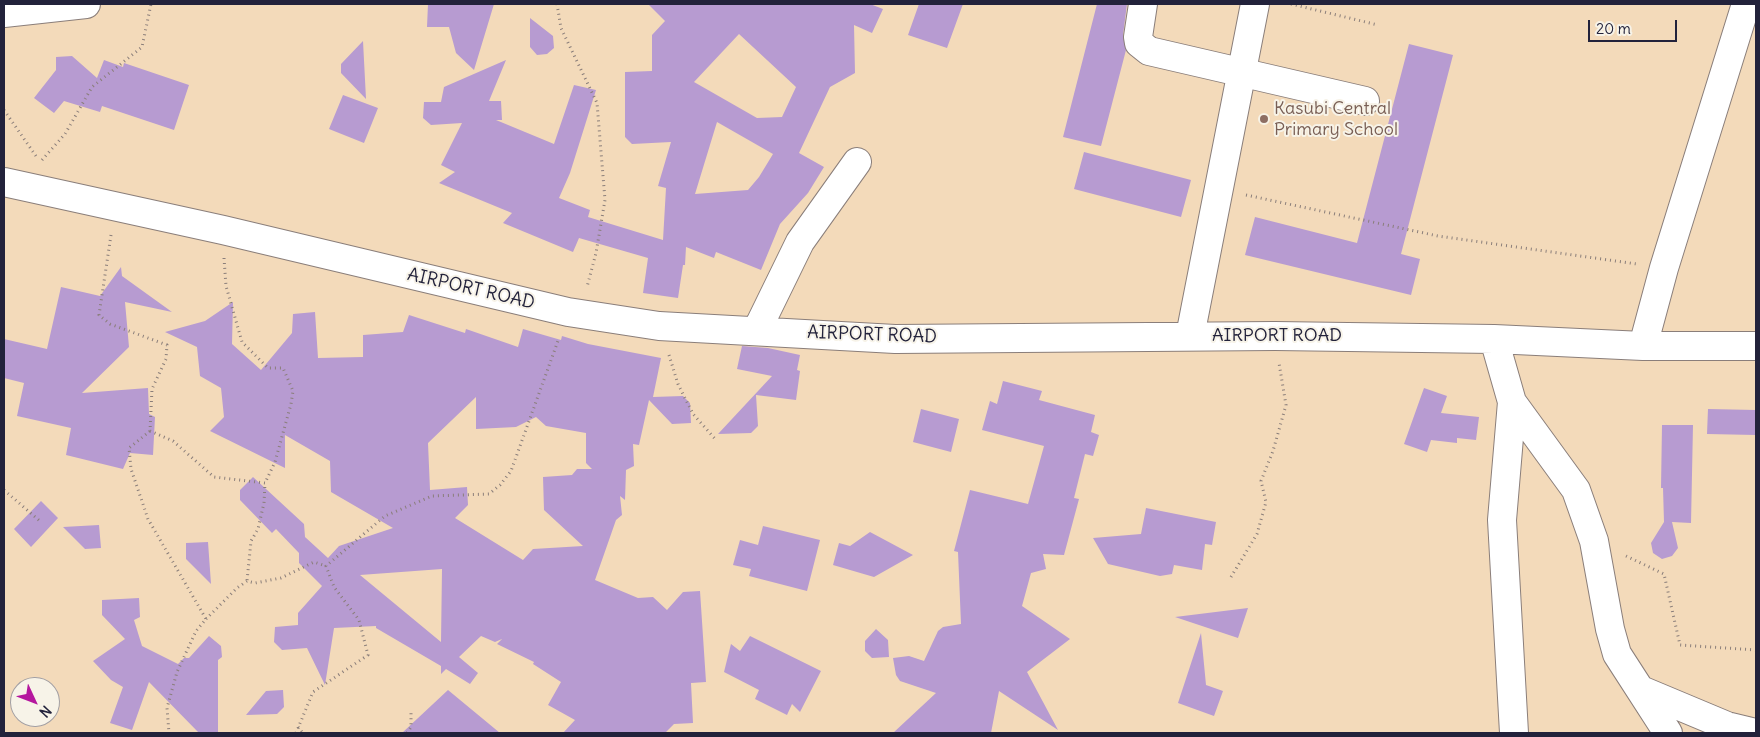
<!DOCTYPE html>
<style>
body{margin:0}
#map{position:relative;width:1760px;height:737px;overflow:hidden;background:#f3daba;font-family:Delius,sans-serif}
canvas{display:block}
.frame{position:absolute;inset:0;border:5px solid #22223b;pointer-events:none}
.north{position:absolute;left:10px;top:677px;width:50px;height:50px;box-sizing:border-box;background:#f7f3e8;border:1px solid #a29fa3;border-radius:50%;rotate:133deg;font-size:14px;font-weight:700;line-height:20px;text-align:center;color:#22223b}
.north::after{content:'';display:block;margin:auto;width:18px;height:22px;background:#b5179e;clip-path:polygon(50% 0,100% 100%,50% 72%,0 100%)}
.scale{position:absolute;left:1588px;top:20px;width:89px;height:22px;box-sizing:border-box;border:2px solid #22223b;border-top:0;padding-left:6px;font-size:15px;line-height:18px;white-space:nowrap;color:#22223b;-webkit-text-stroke:4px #f7f3e8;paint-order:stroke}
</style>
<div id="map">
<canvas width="1760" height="737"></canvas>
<div class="frame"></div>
<div class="north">N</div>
<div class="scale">20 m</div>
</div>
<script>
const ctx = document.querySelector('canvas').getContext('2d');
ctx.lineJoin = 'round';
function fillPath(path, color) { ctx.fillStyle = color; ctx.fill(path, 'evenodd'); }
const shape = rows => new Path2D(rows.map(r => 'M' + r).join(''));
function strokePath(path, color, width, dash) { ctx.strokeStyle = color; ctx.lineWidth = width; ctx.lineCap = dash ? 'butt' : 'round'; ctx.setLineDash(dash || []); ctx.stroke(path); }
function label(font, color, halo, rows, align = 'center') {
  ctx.font = font + ' Delius,sans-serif'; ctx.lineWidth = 4; ctx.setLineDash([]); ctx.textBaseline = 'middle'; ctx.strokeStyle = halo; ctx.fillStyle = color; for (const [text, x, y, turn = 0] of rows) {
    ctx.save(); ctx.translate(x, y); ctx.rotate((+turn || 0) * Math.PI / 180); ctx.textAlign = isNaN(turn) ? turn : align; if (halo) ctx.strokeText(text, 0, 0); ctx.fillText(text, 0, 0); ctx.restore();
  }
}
fillPath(shape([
 [428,4,494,4,474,70,456,53,449,27,427,27],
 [648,4,870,4,883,9,872,33,854,25,855,73,830,87,799,153,824,167,808,193,780,224,761,270,716,252,714,258,686,247,685,265,683,265,678,298,643,293,648,258,579,238,573,252,503,223,512,213,439,183,455,172,441,165,462,123,431,125,423,118,424,102,441,102,444,87,506,60,489,101,501,101,502,120,496,120,554,144,574,85,596,90,570,173,559,198,590,210,588,217,663,240,666,188,658,186,671,142,632,144,625,137,625,72,652,71,652,35,665,21],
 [739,34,796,87,782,117,757,118,694,82],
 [717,122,773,154,759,177,748,190,695,194],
 [919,4,963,4,947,48,908,35],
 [1097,4,1127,4,1123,35,1126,50,1101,146,1063,137],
 [530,18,553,36,554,48,547,54,537,55,530,47],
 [363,41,366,99,341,73,341,64],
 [1409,44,1453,55,1401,254,1420,259,1411,295,1245,255,1255,217,1357,243],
 [72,56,97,78,104,60,123,67,124,63,189,85,174,130,102,106,100,112,64,101,54,113,34,98,56,70,56,57],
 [343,95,378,108,364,143,329,129],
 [1084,152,1191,180,1181,217,1074,189],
 [121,267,122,276,172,312,125,302,129,347,82,393,148,388,149,414,155,417,153,455,130,453,123,469,66,455,71,428,17,416,24,383,4,378,4,339,47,349,61,287,100,296],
 [233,302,232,344,261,370,292,333,293,314,315,312,318,358,363,357,363,335,403,332,409,315,465,333,466,329,518,347,523,329,561,340,562,336,588,344,661,358,653,397,683,396,690,403,691,423,672,424,649,400,639,445,633,444,634,466,626,470,625,500,620,496,622,515,616,520,595,580,638,598,653,597,667,610,683,592,700,591,706,682,691,683,693,723,674,724,665,733,563,733,575,720,548,705,561,682,533,664,534,662,497,644,502,639,495,642,481,636,459,657,478,673,470,684,446,669,441,674,441,666,376,628,376,626,334,628,325,685,307,648,282,650,274,642,275,627,298,625,298,613,322,586,299,563,299,553,276,529,272,533,240,500,240,490,253,477,304,524,305,537,328,558,339,546,393,528,331,492,330,461,285,435,285,468,210,431,224,417,221,388,200,376,197,347,165,332,205,321],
 [476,397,476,429,516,427,536,417,546,426,586,433,586,463,592,469,577,469,572,475,543,477,544,510,583,546,533,549,523,560,455,518,468,505,467,487,430,490,428,443],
 [442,569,441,642,360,575],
 [742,346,768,348,800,355,797,370,800,371,796,400,756,395,758,426,751,433,718,434,772,376,737,369],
 [1003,381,1042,391,1039,400,1095,415,1091,432,1099,435,1093,456,1085,454,1074,498,1079,499,1064,555,1043,554,1046,569,1031,573,1022,606,1070,639,1027,672,1058,730,999,691,991,733,893,733,936,693,900,681,896,675,893,658,909,656,924,661,938,631,943,627,961,624,958,552,954,551,970,490,1028,504,1044,446,982,430,990,401,997,404],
 [1424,388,1447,396,1441,413,1479,417,1476,440,1457,438,1457,443,1431,440,1427,452,1404,444],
 [921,409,959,419,951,452,913,442],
 [1708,409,1756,410,1756,435,1707,434],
 [1662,425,1693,425,1691,523,1672,522,1678,548,1672,556,1662,559,1653,553,1651,543,1664,522,1663,488,1661,488],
 [41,501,58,518,31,547,14,529],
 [1146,508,1216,522,1212,545,1205,544,1202,570,1174,565,1172,574,1160,576,1108,564,1093,538,1141,534],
 [99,525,101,548,85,549,63,527],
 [763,526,820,540,807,591,749,576,751,569,733,565,740,540,758,545],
 [870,532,913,555,874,577,833,565,839,543,850,546],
 [208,542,211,584,186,559,186,543],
 [139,598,140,617,134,620,142,646,178,664,184,658,189,658,209,636,221,646,222,657,218,660,218,733,199,733,149,682,132,730,110,723,123,687,111,680,93,661,125,639,102,615,102,600],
 [1248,608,1238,638,1175,617],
 [876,629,888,640,889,657,872,658,865,651,865,641],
 [1201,633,1206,685,1223,691,1214,716,1178,703],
 [750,636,821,671,800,712,792,704,787,715,755,699,759,690,724,672,731,644,740,651],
 [283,690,284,707,277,714,246,715,266,691],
 [448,690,500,733,402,733]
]), '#b79bd1');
const minor = shape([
 [1143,4,1138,37,1139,43,1149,51,1365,101],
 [4,13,86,4],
 [4,182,223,230,568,312,659,326,895,339,1275,336,1494,339,1643,346,1756,346],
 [757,330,800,242,857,162],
 [1190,336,1255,4],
 [1494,339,1512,402,1576,490,1594,541,1610,629,1617,654,1668,733],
 [1643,346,1664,268,1746,4],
 [1512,402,1502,520,1514,733],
 [1641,690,1727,726,1756,733]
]);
strokePath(minor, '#8a7e7a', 30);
strokePath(shape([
 [557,4,561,28,597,103,605,200,596,253,587,287],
 [1291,4,1378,25],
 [4,110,38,159],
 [42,160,65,134,92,87,142,47,151,4],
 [1246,195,1438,236,1637,264],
 [111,235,99,315,110,324,167,345,166,359,152,389,150,431,173,441,214,477,265,483,264,503,258,529,251,541,247,581],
 [224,258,226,286,242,342,268,368,283,368,293,391,291,404,275,462,265,483],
 [669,355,678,384,693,414,716,440],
 [150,431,129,448,131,469,148,519,206,619,196,631,177,672,167,708,169,733],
 [4,490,41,522],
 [1626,556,1664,574,1680,645,1756,650],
 [1231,577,1257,534,1266,502,1261,481,1273,451,1286,405,1279,363],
 [206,619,237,588,247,581,255,583,281,578,314,562,326,566],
 [298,727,303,733],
 [296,733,313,692,368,655,359,620,334,587,326,566,385,516,432,496,489,494,500,485,511,471,559,338],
 [407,733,411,727,411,712]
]), '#8a7e7a', 3, [1, 4]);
strokePath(minor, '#fff', 28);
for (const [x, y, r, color] of [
 [1264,119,5,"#8d6e63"]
]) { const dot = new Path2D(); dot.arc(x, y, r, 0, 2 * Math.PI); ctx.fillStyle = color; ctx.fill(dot); strokePath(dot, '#f7f3e8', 2); }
label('18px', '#785e54', '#f7f3e8', [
 ["Kasubi Central",1274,109],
 ["Primary School",1274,130]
], 'left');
label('18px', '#22223b', '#f7f3e8', [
 ["AIRPORT ROAD",471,289,13],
 ["AIRPORT ROAD",872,335,2],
 ["AIRPORT ROAD",1277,336]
]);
</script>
